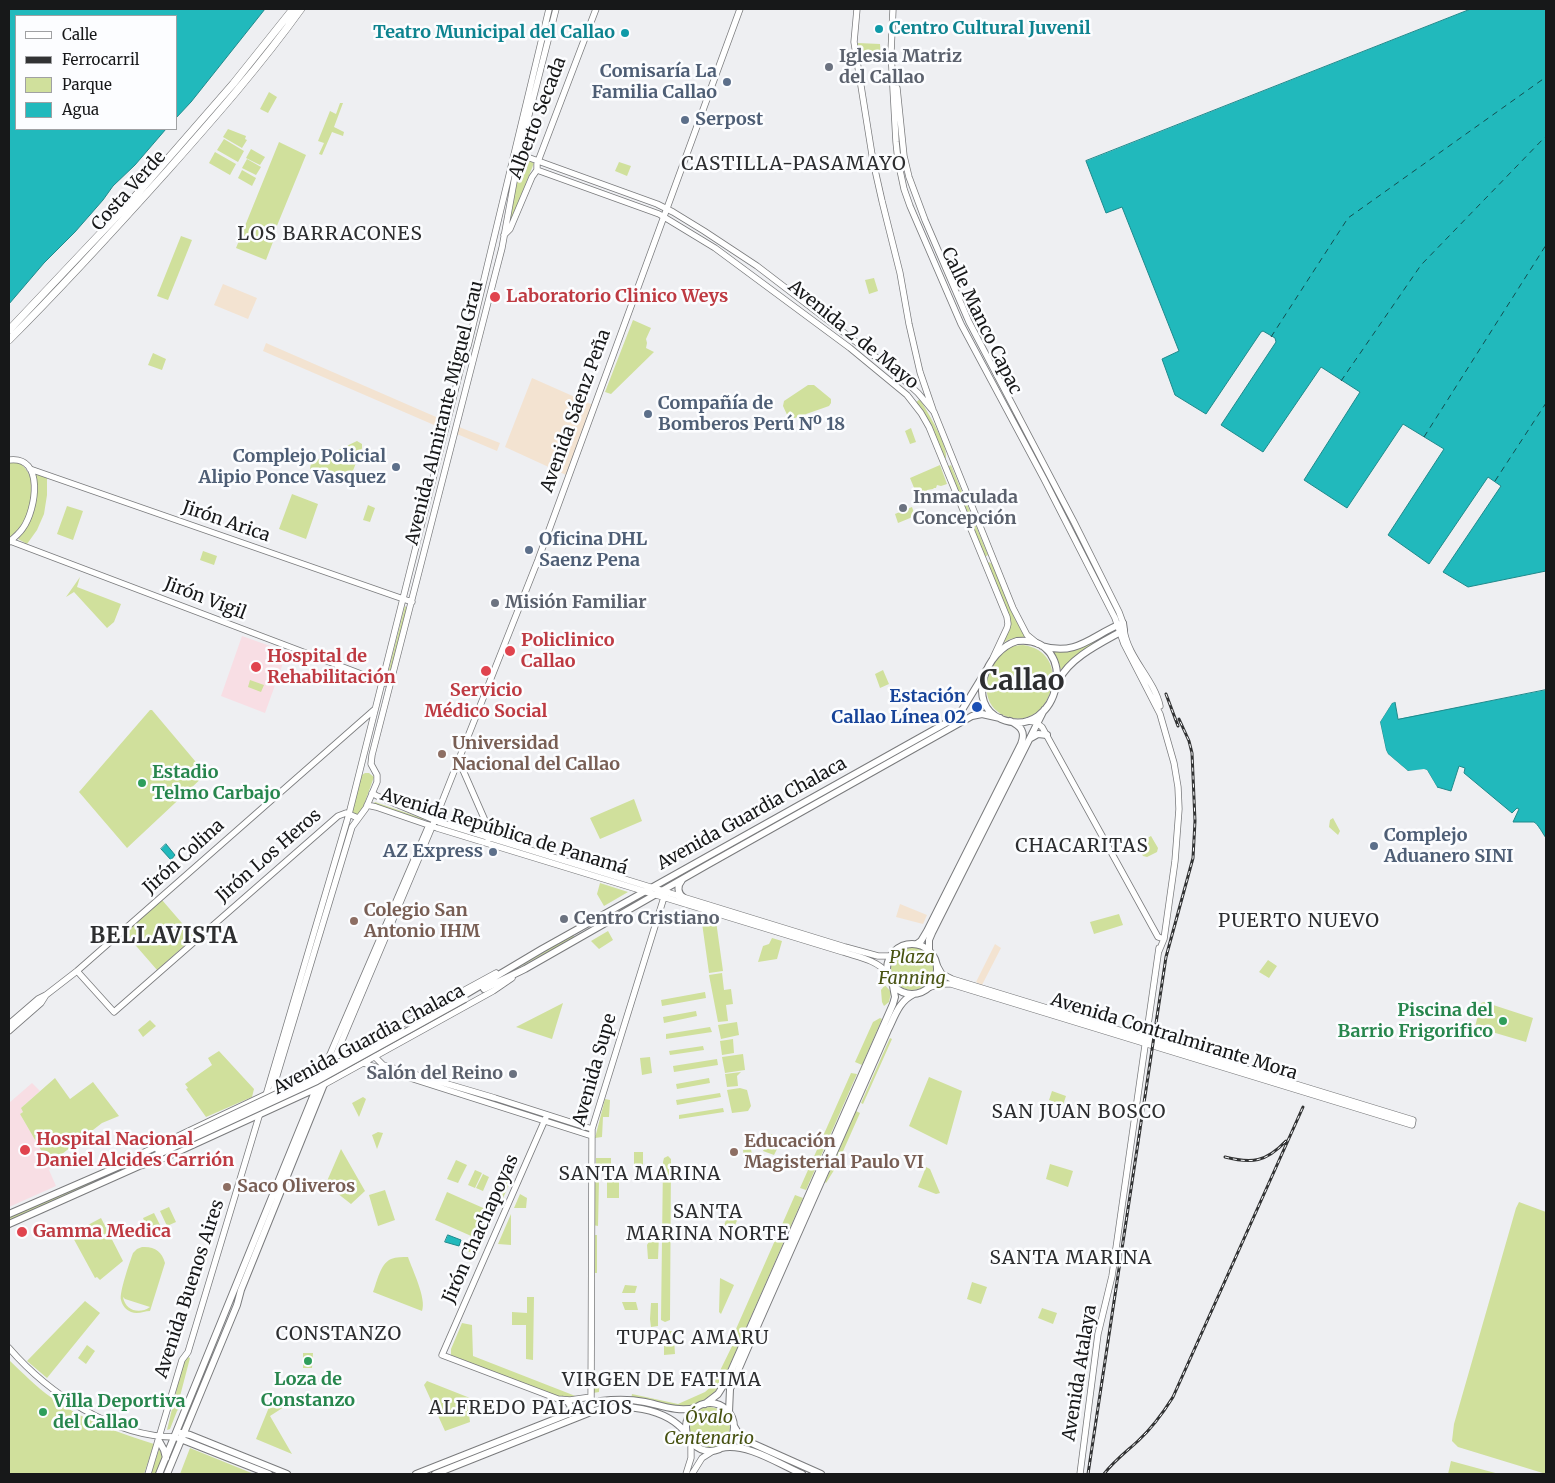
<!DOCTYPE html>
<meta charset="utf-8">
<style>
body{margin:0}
#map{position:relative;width:1555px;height:1483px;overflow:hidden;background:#eeeff2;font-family:Merriweather,serif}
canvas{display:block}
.frame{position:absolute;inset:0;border:10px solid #171819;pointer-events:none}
.legend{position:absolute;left:15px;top:15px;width:162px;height:115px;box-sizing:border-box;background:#fcfdff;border:1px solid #a0a1a3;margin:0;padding:6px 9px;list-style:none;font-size:15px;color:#171819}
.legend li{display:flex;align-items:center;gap:10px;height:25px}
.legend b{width:25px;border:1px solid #a0a1a3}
</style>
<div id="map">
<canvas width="1555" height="1483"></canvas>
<div class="frame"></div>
<ul class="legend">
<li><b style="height:6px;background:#fff"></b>Calle</li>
<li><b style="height:6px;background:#323334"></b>Ferrocarril</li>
<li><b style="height:14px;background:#d0e09c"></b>Parque</li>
<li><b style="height:14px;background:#21b9bc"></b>Agua</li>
</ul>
</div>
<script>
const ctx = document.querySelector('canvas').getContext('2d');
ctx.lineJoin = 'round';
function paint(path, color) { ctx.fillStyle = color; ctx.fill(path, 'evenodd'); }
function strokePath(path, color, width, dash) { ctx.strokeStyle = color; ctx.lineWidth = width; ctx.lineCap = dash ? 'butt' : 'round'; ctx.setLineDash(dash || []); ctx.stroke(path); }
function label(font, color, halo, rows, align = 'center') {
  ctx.font = font + ' Merriweather,serif'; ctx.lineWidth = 5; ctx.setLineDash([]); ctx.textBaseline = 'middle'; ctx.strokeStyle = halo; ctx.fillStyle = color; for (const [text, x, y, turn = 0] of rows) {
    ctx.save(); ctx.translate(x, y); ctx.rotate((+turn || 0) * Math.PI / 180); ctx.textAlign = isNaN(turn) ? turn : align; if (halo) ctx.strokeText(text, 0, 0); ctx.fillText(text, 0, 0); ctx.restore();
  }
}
const commercial = new Path2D(`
 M223,284L257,298L248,319L214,305Z
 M266,343L443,420L441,428L263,351Z
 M532,378L593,405L566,475L505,447Z
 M459,427L500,443L497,451L457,434Z
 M900,904L927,915L923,924L896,917Z
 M995,944L1001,948L982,985L976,982Z`);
const medical = new Path2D(`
 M242,636L287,652L265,713L221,696Z
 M32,1083L40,1091L21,1108L23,1112L20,1114L49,1164L51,1167L49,1170L56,1186L9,1207V1103Z`);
const green = new Path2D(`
 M858,43L880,44L881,58L859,61Z
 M269,92L277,97L268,113L260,109Z
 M340,103H343L334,127L344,132L343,136L332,132L322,155L319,154L324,143L318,141L330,111L336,114Z
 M228,129L246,136L245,139L247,140L242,148L223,137Z
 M224,139L244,151L238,162L217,150Z
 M279,142L306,155L274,233L276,234L266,260L236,248Z
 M251,149L265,157L260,165L246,158Z
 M215,152L236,164L230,175L209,163Z
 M522,158L534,163L508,228L520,160Z
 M247,159L261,167L256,175L242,168Z
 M619,162L631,166L627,176L615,171Z
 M242,170L256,178L252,186L238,178Z
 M181,236L192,240L168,300L157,296Z
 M874,278L878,291L869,294L865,280Z
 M633,320L651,328L646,339L647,343L646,348L654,352L611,394L605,392Z
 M153,353L166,359L162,370L148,365Z
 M808,385H814L831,399V403L829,406L792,419H789L783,406L784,401Z
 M920,399C927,412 948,444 946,458H943L915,403Z
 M911,428L916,442L910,444L905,431Z
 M357,441L362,444V448L348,483L341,484L310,469L311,463Z
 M16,461C45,476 31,523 9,538V462Z
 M940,465L947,484L941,486L937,485L936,488H934L933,489L927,490V491L921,492L919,500L910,478Z
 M951,465L988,555L983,558L947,467Z
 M37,474L47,477V495L44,514L37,530L27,544L18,539C35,520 39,499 36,475Z
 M292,494L318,504L306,539L279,529Z
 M368,505L375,508L370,522L363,520Z
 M67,506L83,511L73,540L57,534Z
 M912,507L915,516L898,523L895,514Z
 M203,551L217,556L214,565L200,560Z
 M989,562L992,564L1015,619L1025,637L1010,639L1001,644L1009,629L987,564Z
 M80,577L77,587L121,604L114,622L107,628L74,592L66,597Z
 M405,606L407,608L390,678L387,677Z
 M1099,637L1101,640L1068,663L1061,670L1056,656L1051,651C1073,654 1081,648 1099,637Z
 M1023,645C1074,652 1052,726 1013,718C976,712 981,663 1008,648C1013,646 1018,645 1023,645Z
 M883,670L889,684L880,688L875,674Z
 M250,680L264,685L261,692L248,687Z
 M150,710H152L206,774L127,848L79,792Z
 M365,773H369L374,777L361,813L356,815L352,811L362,775Z
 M634,799L642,821L600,839L590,818Z
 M375,802L424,819L423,821L375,806L374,803Z
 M1333,818L1340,831L1338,835L1329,827L1330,820Z
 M1151,836L1158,848L1157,852L1147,857L1143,856L1137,846L1138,843Z
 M600,883L628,892L604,906L597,894Z
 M162,900L194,937L157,970L124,932Z
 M1119,914L1123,925L1094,934L1090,922Z
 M701,916L716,921L723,971L709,973Z
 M608,931L613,940L599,949L591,941Z
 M573,935L574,937L504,976Z
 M772,938L782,941L777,959L758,962L763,946L769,944Z
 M890 968a22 22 0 1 1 44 0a22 22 0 1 1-44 0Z
 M1268,960L1277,966L1269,978L1259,972Z
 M722,973L724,990L731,989L733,1004L726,1005L728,1021L718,1022L709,975Z
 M885,985L891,992L889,1002L884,1006L882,1002L881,990Z
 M705,992L706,998L662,1006L661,1000Z
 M1484,1002L1533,1018L1526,1042L1475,1027L1481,1003Z
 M563,1003L552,1039L516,1027Z
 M696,1011L697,1016L664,1023L663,1017Z
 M880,1018L882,1019L862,1065L855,1062L873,1022Z
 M150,1020L156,1026L143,1037L138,1030Z
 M737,1022L739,1035L721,1039L718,1025Z
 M710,1027L712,1032L666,1039V1034Z
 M890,1038L892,1039L863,1104L861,1103Z
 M733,1039L734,1053L722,1055L720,1041Z
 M703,1046L704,1050L670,1055L669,1051Z
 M219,1051L254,1089L252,1097L206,1117L186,1089L188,1088L185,1084L212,1065L208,1058Z
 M743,1054L745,1070L725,1073L722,1057Z
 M650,1057L652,1073L642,1075L640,1058Z
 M717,1059L718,1065L674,1072L673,1066Z
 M741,1072L737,1076L738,1086L727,1087L725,1074Z
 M851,1073L857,1074L806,1190L800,1188Z
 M929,1077L962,1091L947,1145L909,1126Z
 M55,1078L70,1099L93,1082L119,1116L102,1123L49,1164L20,1114L23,1112L21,1108Z
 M709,1078L710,1083L677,1089L676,1084Z
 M740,1088L747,1090L751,1106L748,1111L732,1113L727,1090Z
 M1052,1091L1066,1096L1063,1105L1049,1100Z
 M720,1093L721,1097L677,1105L676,1100Z
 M363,1097L366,1099L359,1117L352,1103Z
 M605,1099L610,1100L609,1117H603L602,1137L595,1138Z
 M723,1108L724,1112L679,1119V1115Z
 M856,1111L860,1113L836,1167L826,1183L825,1182Z
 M378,1132L383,1133L377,1149L372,1135Z
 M771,1134L782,1139L774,1155L763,1151Z
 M341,1149L365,1191L351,1204L337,1193L324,1188Z
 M751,1149L754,1166L746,1168L743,1150Z
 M634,1152H643V1168H634Z
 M152,1155L133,1165L9,1220V1218L104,1174Z
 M668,1156L671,1159L670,1320L665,1322L661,1320L663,1162L664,1158Z
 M596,1158H611V1169H596Z
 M456,1160L467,1165L458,1183L447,1179Z
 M1050,1164L1073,1171L1068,1187L1046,1179Z
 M926,1167L930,1169L940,1193L936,1194L918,1187Z
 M475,1170L482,1173L475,1188L468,1185Z
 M483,1174L489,1177L483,1191L476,1188Z
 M501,1179L510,1183L501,1202L492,1198Z
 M607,1180H619V1198H607Z
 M594,1181H599L598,1226L593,1225Z
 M385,1190L395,1220L378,1226L369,1195Z
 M447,1192L490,1211L478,1239L435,1220Z
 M520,1194L527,1198L526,1208H514Z
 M795,1195L803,1198L721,1385C711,1397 694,1409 677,1409C666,1408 644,1401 631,1399L632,1394L678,1404L705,1392L713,1385L735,1340L736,1329Z
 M1519,1202L1546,1212V1474L1458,1447L1452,1441L1454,1424L1516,1208Z
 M169,1207L176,1222L167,1226L160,1211Z
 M729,1212L739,1216L732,1232L723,1228Z
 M154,1213L162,1229L150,1234L143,1218Z
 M511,1214V1245L498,1244Z
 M101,1218L123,1261L100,1280L97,1277L95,1278L71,1234Z
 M593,1235H597V1273H592Z
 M653,1235H659L658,1259H648L647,1245Z
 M466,1241L479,1246L476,1254L464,1250Z
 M142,1247C154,1246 162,1251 165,1263L150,1311C144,1311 138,1315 131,1312C126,1310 122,1305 121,1300C119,1293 130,1261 133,1253L137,1249ZM123,1297L125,1299L150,1307C139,1315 125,1310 123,1297Z
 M408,1257C412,1269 427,1299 422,1311L373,1292C377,1282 380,1264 391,1259C396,1257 403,1257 408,1257Z
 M720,1278L734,1285L721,1314L719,1312Z
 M972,1282L987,1287L981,1304L967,1299Z
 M625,1285L637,1286L635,1293H622Z
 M527,1297H534L533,1360L526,1359V1325H512V1312L527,1313Z
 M85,1301L100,1313L47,1378L27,1361Z
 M622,1302H636L638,1310H625Z
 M651,1303H658V1326L651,1327L650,1319Z
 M1042,1308L1057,1313L1053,1324L1038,1318Z
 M462,1323L472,1325L473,1356L578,1397H562L547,1394L451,1355V1349Z
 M664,1331H677V1339H674L675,1354L664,1355V1339L667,1338H664Z
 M87,1345L95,1351L86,1364L78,1358Z
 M303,1353H313L312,1368H303Z
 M188,1357L190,1358L179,1400L185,1402L177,1411L170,1429L167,1430L183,1363Z
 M9,1360C23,1373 36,1387 52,1398C82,1420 119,1433 154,1444L144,1474H9Z
 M593,1373H600L599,1392L593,1393Z
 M427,1381L470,1398L468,1406L470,1422L445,1431L424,1385Z
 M274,1395L276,1396L284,1407L270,1416L292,1454L256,1439Z
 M688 1428a21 21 0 1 1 42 0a21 21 0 1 1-42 0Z
 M190,1448L254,1474H180Z
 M159,1449L163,1456L156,1474H151Z
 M1451,1461L1499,1474H1448Z`);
const water = new Path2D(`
 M9,9H265L191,102L176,118V16H16V129H166L135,165L113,186L103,200L75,232L44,263L9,304Z
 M1471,9H1546V571L1468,587L1443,572L1501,486L1488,477L1429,564L1388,535L1444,449L1403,424L1347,508L1304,480L1360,392L1321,367L1263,452L1221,425L1276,342L1275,338L1263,331L1261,332L1206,414L1175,395L1162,359L1179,351L1122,207L1106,213L1086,161Z
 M1546,690V838C1543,834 1538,824 1534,822H1513L1519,809L1517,808L1512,813L1464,773L1465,768L1459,766L1451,791L1437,787L1427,770L1408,771L1388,754L1386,750L1380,722L1392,703L1395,702L1398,719Z
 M166,844L175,855L171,860L161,849Z
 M448,1235L461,1240L459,1246L445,1242Z`);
const pier = new Path2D(`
 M1394,699L1395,702L1392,703L1380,722L1386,750L1388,754L1408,771L1424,769L1427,770L1437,787L1435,789L1425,772L1407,773L1387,756L1383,751L1378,722L1390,701Z`);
const ferry = new Path2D(`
 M1271,337L1348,218L1546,77
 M1341,381L1421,265L1546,136
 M1424,437L1546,245
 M1495,481L1546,403`);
const secondary = new Path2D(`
 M857,9L854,42L873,161L882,201L900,273L909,324L920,372L933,410
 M893,9L891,52L896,142L898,161L904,189L910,206L961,324L1044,479L1115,618L1124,644L1160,714L1174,763L1178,787L1179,809L1175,861L1164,939L1159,951
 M897,88L904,156L909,177L925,220L969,322L1074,522L1119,612L1123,623
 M516,153L657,204L673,212L704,231L757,266L894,371L918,393L934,412L1013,608L1027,635L1038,644
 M537,170L659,214L715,248L850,348L907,395L921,413L929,427L1007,617L1008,624L1007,628L993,658
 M504,235L510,229L532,177L537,170V164L596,9
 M9,460C45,455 36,510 23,528C19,534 14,538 9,542
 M30,469L412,602
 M10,541L385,683
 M1124,630C1128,658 1154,679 1160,706
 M1028,721L1035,722L1042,727L1158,937L1164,939
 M459,761L487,825L489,831L488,840
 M372,793L377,796L439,822L845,947L878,956H890
 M367,805L376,807L437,828L843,952C858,957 877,960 887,973
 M77,971L114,1012L338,816L346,813L358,818
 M928,988L940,984H951L1412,1125L1413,1120L952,979L942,974L937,965
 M9,1024L38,999L46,995L77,971L374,710
 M9,1031L41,1003L46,995
 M368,1043L375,1057L383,1065L495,1098L592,1129
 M333,1062L432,827L538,560L740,9
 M333,1062L496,973
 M363,1063L592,1136
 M325,1066L429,825
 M325,1084L493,991L512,978
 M273,1094L275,1082L352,827L366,808L377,782V775L371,764L372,755L495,275L502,248L519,154L556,9
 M266,1095L349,814L464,355L468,346L549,9
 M547,1115L442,1355L558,1399L570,1400L591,1397
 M9,1348C48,1393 113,1437 175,1437
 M591,1412L592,1129L665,894
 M148,1474L182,1360L188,1352L260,1113
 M686,1474L691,1458V1442
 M692,1474L702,1458L713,1451
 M1080,1474L1098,1334L1112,1276L1159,948`);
const primary = new Path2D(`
 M1017,641C1082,634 1061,743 1001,719C965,704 986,650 1017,641Z
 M1042,646C1078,657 1093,634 1123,623L1124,630C1103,642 1070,657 1059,680
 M1031,738L1038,734L1047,735
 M682,880C677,886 677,893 684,898
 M887 969a25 25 0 1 1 50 0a25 25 0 1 1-50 0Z
 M917,944L921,941L927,931L1021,744C1026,732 1021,726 1010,721
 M929,950V940L932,933L1044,710
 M484,989L525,969L707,865L972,716L982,714L1000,718
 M463,996L542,949L946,723L962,710L987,669
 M135,1159L141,1154L318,1070
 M9,1214L138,1158
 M9,1224L139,1166L164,1158L317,1088
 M563,1400L568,1402L571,1407L569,1414
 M686 1427a24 24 0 1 1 48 0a24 24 0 1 1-48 0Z
 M705,1404L718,1394L728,1378L893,1004L895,997L893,986
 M729,1412L730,1389L752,1338L888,1030C895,1016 899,1001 914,994
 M734,1426L740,1436L747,1441L821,1474
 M181,1433L190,1435L287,1474
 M178,1438L269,1474
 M159,1441L164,1450L166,1458
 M721,1448C746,1442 779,1464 802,1474
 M159,1474L321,1077
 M167,1474L237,1305L241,1290L333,1062
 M416,1474L601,1401C616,1399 630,1399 645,1402C663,1406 677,1412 696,1408
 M435,1474L591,1412C622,1402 666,1407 687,1434`);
const highway = new Path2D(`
 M9,330L131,201L233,84L293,9
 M9,340C64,285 116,228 168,170C214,118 260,66 301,9`);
const rail = new Path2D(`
 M1166,694L1178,726
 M1225,1157C1252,1164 1266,1162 1286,1141
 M1088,1474L1166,957L1193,858L1195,821L1192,753L1189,741L1179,719
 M1104,1474C1114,1461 1126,1452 1138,1441C1152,1428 1163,1413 1173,1397L1303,1107`);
const primaryBridge = new Path2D(`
 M158,1150L304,1081L396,1033
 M148,1159L317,1081L465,999`);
const markers = [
 [879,29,5,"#0f9aa8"],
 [625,33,5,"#0f9aa8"],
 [829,67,5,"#6b7280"],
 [727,82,5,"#5c6f8a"],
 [685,120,5,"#5c6f8a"],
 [495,297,6,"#e0444e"],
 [648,414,5,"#5c6f8a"],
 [396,467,5,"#5c6f8a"],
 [903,508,5,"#6b7280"],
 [529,550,5,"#5c6f8a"],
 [495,603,5,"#6b7280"],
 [510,651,6,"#e0444e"],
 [256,667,6,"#e0444e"],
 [486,671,6,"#e0444e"],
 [977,707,6,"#1a4fb4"],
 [442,754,5,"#8d6e63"],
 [142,783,5,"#2e9e5b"],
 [1374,846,5,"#5c6f8a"],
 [493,852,5,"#5c6f8a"],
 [564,919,5,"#6b7280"],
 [354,921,5,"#8d6e63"],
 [1503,1021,5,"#2e9e5b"],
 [513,1074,5,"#6b7280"],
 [25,1150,6,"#e0444e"],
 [734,1152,5,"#8d6e63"],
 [227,1187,5,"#8d6e63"],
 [22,1232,6,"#e0444e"],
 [308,1361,5,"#2e9e5b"],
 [43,1412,5,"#2e9e5b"]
];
const cultureNames = [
 ["Centro Cultural Juvenil",889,29],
 ["Teatro Municipal del Callao",615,33,"right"]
];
const worshipNames = [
 ["Iglesia Matriz",839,57],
 ["del Callao",839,78],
 ["Inmaculada",913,498],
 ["Concepción",913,519],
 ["Misión Familiar",505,603],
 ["Centro Cristiano",574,919],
 ["Salón del Reino",503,1074,"right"]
];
const serviceNames = [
 ["Comisaría La",717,72,"right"],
 ["Familia Callao",717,93,"right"],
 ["Serpost",695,120],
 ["Compañía de",658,404],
 ["Bomberos Perú Nº 18",658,425],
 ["Complejo Policial",386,457,"right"],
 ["Alipio Ponce Vasquez",386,478,"right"],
 ["Oficina DHL",539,540],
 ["Saenz Pena",539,561],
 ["Complejo",1384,836],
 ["Aduanero SINI",1384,857],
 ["AZ Express",483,852,"right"]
];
const streetNames = [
 ["Alberto Secada",538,118,-69],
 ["Costa Verde",129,191,-48],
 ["Calle Manco Capac",981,321,64],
 ["Avenida 2 de Mayo",853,335,39],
 ["Avenida Sáenz Peña",576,411,-70],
 ["Avenida Almirante Miguel Grau",445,413,-76],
 ["Jirón Arica",226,522,19],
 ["Jirón Vigil",205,599,21],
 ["Avenida Guardia Chalaca",752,814,-29],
 ["Avenida República de Panamá",504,832,17],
 ["Jirón Los Heros",269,856,-41],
 ["Jirón Colina",184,857,-42],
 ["Avenida Contralmirante Mora",1174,1037,17],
 ["Avenida Guardia Chalaca",369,1040,-28],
 ["Avenida Supe",595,1070,-74],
 ["Jirón Chachapoyas",481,1229,-66],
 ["Avenida Buenos Aires",190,1289,-72],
 ["Avenida Atalaya",1080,1373,-81]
];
const healthNames = [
 ["Laboratorio Clinico Weys",506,297],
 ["Policlinico",521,641],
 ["Callao",521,662],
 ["Hospital de",267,657],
 ["Rehabilitación",267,678],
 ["Servicio",486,691,"center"],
 ["Médico Social",486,712,"center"],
 ["Hospital Nacional",36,1140],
 ["Daniel Alcides Carrión",36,1161],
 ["Gamma Medica",33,1232]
];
const transitNames = [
 ["Estación",966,697],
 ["Callao Línea 02",966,718]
];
const educationNames = [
 ["Universidad",452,744],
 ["Nacional del Callao",452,765],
 ["Colegio San",364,911],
 ["Antonio IHM",364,932],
 ["Educación",744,1142],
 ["Magisterial Paulo VI",744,1163],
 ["Saco Oliveros",237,1187]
];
const leisureNames = [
 ["Estadio",152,773],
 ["Telmo Carbajo",152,794],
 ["Piscina del",1493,1011,"right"],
 ["Barrio Frigorifico",1493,1032,"right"],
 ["Loza de",308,1380,"center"],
 ["Constanzo",308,1401,"center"],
 ["Villa Deportiva",53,1402],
 ["del Callao",53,1423]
];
const parkNames = [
 ["Plaza",912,958],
 ["Fanning",912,979],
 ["Óvalo",709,1418],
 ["Centenario",709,1439]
];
const neighbourhoodNames = [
 ["CASTILLA-PASAMAYO",794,165],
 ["LOS BARRACONES",330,235],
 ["CHACARITAS",1082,847],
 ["PUERTO NUEVO",1299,922],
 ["SAN JUAN BOSCO",1079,1113],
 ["SANTA MARINA",640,1175],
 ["SANTA",708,1213],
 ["MARINA NORTE",708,1235],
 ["SANTA MARINA",1071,1259],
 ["CONSTANZO",339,1335],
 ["TUPAC AMARU",693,1339],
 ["VIRGEN DE FATIMA",662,1381],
 ["ALFREDO PALACIOS",531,1409]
];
const districtNames = [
 ["BELLAVISTA",164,937]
];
const townNames = [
 ["Callao",1022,682]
];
paint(commercial, '#f3e3d1');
paint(medical, '#f8dee4');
paint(green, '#d0e09c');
paint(water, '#21b9bc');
strokePath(water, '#1e898b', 1);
paint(pier, '#eeeff2');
strokePath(ferry, '#134e50', 1, [6, 5]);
strokePath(secondary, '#7a7b7d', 7);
strokePath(primary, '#7a7b7d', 8);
strokePath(highway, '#7a7b7d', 8);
strokePath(secondary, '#fff', 5.5);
strokePath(primary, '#fff', 6);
strokePath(highway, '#fff', 7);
strokePath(rail, '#323334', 3);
strokePath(rail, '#fcfdff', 1, [4]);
strokePath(primaryBridge, '#7a7b7d', 8, []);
strokePath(primaryBridge, '#fff', 6);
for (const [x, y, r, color] of markers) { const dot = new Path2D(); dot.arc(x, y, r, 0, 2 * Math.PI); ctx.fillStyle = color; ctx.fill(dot); strokePath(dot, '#fcfdff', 2); }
label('bold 18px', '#0d838f', '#fcfdff', cultureNames, 'left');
label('bold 18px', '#5b616d', '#fcfdff', worshipNames, 'left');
label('bold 18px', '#4e5e75', '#fcfdff', serviceNames, 'left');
label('18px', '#171819', '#fcfdff', streetNames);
label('bold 18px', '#be3a42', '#fcfdff', healthNames, 'left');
label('bold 18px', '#164399', '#fcfdff', transitNames, 'right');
label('bold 18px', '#785e54', '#fcfdff', educationNames, 'left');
label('bold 18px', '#27864d', '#fcfdff', leisureNames, 'left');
label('italic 18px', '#475211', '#fcfdff', parkNames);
ctx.letterSpacing = '1px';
label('19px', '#2d2e30', '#fcfdff', neighbourhoodNames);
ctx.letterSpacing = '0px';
ctx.letterSpacing = '1px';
label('bold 22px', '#2d2e30', '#fcfdff', districtNames);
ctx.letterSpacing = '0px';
label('bold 28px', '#2d2e30', '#fcfdff', townNames);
</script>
